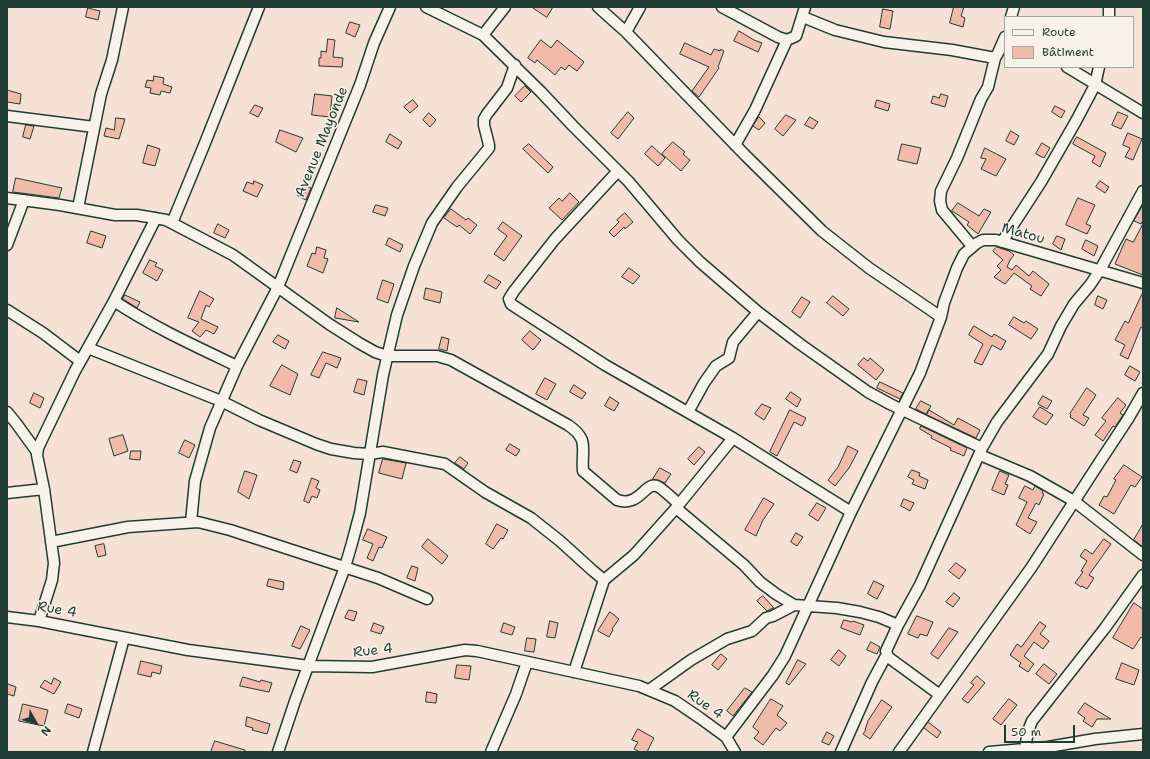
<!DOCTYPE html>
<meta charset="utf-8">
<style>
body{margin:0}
#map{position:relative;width:1150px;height:759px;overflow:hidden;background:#f6e2d5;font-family:"Shantell Sans",sans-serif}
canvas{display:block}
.frame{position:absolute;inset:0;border:8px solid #1f3d34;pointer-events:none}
.legend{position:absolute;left:1004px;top:16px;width:130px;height:52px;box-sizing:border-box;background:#f7f3e8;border:1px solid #a1aaa0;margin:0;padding:5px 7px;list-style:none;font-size:12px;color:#1f3d34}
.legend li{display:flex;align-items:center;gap:8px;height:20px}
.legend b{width:20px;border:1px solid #a1aaa0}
.north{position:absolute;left:16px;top:703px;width:40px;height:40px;-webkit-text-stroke:3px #f7f3e8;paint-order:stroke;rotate:129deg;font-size:11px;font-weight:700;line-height:16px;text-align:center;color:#1f3d34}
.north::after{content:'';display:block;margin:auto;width:14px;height:18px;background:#1f3d34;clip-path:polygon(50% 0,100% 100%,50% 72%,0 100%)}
.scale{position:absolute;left:1004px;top:725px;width:71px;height:18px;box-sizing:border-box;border:2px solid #1f3d34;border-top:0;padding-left:5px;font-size:12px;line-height:14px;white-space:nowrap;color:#1f3d34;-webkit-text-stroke:3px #f7f3e8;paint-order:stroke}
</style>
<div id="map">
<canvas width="1150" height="759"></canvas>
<div class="frame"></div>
<ul class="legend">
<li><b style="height:5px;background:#f7f3e8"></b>Route</li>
<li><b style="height:11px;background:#f2baa8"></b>Bâtiment</li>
</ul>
<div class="north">N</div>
<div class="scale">50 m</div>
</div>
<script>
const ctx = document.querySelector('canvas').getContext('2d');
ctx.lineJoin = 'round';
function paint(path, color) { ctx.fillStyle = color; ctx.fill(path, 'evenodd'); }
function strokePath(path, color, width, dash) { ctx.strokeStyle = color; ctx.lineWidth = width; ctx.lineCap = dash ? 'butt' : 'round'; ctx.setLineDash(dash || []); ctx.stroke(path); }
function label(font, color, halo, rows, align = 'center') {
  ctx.font = font + ' "Shantell Sans",sans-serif'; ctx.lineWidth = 3; ctx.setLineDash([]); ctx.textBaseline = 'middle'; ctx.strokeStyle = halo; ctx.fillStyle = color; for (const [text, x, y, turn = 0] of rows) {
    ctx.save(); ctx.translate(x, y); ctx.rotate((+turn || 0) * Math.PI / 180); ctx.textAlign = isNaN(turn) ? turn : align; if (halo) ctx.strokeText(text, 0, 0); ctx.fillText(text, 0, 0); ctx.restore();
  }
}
const building = new Path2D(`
 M532,7H553L547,17Z
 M954,7H964L961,16L965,18L963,27L950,23Z
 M88,8L100,11L98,20L86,17Z
 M883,9L893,11L890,29L880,27Z
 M350,22L360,25L355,37L346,33Z
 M739,31L754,40L762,43L758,52L734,41Z
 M328,39L335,40L333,57L343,58L342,67L319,66V58H321V51L326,52Z
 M541,40L551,48L557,40L584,62L577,71L569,65L565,70L561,67L555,75L537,60L535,63L528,58Z
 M685,43L711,55L714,49L720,51L721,49L724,51L718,67L719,68L699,97L692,91L709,67L680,54Z
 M154,76L164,78L163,84L172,87L170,93L161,91L160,95L150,93L151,88L145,87L147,80L153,81Z
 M525,86L531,92L521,102L515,96Z
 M7,90L21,94L20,104L7,102Z
 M315,94L332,96L330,117L312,115Z
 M941,94L948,96L945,107L931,103L933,96L939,98Z
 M413,100L418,106L410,113L404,107Z
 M877,100L890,104L888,111L875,107Z
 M255,105L263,108L258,117L250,113Z
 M1055,106L1065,111L1061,118L1052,112Z
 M628,112L634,118L618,139L611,133Z
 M1118,112L1128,116L1121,129L1112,125Z
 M429,113L436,120L430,127L423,120Z
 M786,115L796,120L783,136L775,129Z
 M759,117L765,123L759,130L753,126Z
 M810,117L818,122L813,129L805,125Z
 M116,118L125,119L119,139L104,136L106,128L114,130Z
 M26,125L34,126L30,139L23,137Z
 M280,130L303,138L296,152L276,142Z
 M1011,131L1019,136L1014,145L1006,141Z
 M1128,133L1142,139L1133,160L1125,157L1130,148L1123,145Z
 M390,134L402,142L398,149L386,142Z
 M1077,137L1106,153L1100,167L1092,162L1095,156L1073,144Z
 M673,142L685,152L683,154L690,160L681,171L662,154Z
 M1042,143L1050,148L1044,158L1036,154Z
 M529,144L553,167L548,173L523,149Z
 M902,144L921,148L917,164L898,160Z
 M148,145L160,149L155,166L143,163Z
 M652,146L665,158L658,166L645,154Z
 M985,148L1006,159L996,176L981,169L986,159L981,158Z
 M16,178L62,188L59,198L13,192Z
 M254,181L263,185L257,197L243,191L247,182L253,184Z
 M1100,181L1109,187L1105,193L1096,187Z
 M304,185L311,188L306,200L298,196Z
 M570,193L579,202L562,220L549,208L559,198L562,201Z
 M1078,198L1095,205L1086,224L1091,226L1087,234L1066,225Z
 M958,203L979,216L984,209L991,212L978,234L967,225L969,222L952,211Z
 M376,205L388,208L385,216L373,212Z
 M1143,205V220L1141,224L1134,221Z
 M451,209L466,220L468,218L477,225L470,234L459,225L457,227L444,218Z
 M625,213L633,222L625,229L624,227L614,237L609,232L619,222L617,220Z
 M503,222L522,236L504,261L494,254L507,236L498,229Z
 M218,224L229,230L225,238L214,233Z
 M1143,224V275L1115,264L1126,239L1133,242Z
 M91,231L106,236L102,248L87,243Z
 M1057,236L1065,239L1061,250L1053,244Z
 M389,238L403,245L400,252L386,245Z
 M1086,240L1098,246L1094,256L1082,249Z
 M317,247L326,250L324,258L328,259L323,273L307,266L312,253L315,254Z
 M997,247L1009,251L1014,255L1010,260L1007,267L1012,270L1016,265L1029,276L1033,271L1049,284L1041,296L1030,289L1032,286L1014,273L1005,284L994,277L1001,270L997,266L1003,260L993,251Z
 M150,260L157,263L155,266L163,270L157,281L143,273Z
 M629,268L640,276L633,284L622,277Z
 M489,275L501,282L496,289L484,282Z
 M383,280L394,284L388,303L377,299Z
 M426,288L442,292L440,303L424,299Z
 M200,291L214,299L209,307L206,305L201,319L218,327L214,334L206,330L200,337L192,331L199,322L188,318Z
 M1143,292V328L1141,327L1128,359L1120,355L1125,345L1115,340L1125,321L1128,323Z
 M125,295L140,302L137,308L123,299Z
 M833,296L849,309L843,316L827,303Z
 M1098,296L1107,300L1103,309L1095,305Z
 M802,297L810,302L800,318L792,312Z
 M337,308L359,322L335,318Z
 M1014,317L1024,323L1026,321L1038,329L1031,339L1009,325Z
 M974,326L992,337L994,334L1006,341L1001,350L992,345L982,365L974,362L983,344L969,335Z
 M530,331L541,340L533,350L522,340Z
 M278,335L289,341L285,349L273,342Z
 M442,337L449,339L447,351L439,349Z
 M323,352L341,358L337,368L326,363L319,378L311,375Z
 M864,358L868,361L870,358L884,370L876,380L858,365Z
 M282,365L298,374L290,395L270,386Z
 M1130,366L1140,372L1135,381L1125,375Z
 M545,378L556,384L547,400L536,394Z
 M358,379L367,381L364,395L354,392Z
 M880,382L903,393L900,399L877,388Z
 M574,385L586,393L582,399L570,392Z
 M1087,388L1096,395L1083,415L1089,418L1084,426L1070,417L1071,415L1070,414Z
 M791,392L801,399L797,407L786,399Z
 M34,393L44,398L40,408L30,403Z
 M1043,396L1052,401L1047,409L1038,404Z
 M610,397L619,403L614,411L605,406Z
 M1118,398L1126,405L1120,413L1123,415L1115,427L1113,426L1103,441L1095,435L1106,421L1102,418Z
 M921,401L931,406L926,414L916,409Z
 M762,404L771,408L764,420L755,414Z
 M1040,407L1053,415L1046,425L1033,417Z
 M790,410L806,418L802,426L794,422L777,456L770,452Z
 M929,410L954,425L958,418L980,430L976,438L927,415Z
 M921,426L967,448L964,456L950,450L951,448L931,438L932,436L920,429Z
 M123,435L128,451L114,456L109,439Z
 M185,440L195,445L189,458L179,453Z
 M510,444L520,450L516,456L506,450Z
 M848,446L858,451L849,468L835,486L828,480L838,467Z
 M699,447L705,452L694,465L688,459Z
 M131,451H141L140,460L130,459Z
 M460,457L468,463L464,469L455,463Z
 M383,459L406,463L402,479L379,473Z
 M294,460L301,462L297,473L290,470Z
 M1124,465L1142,477L1135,487L1131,485L1114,514L1099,505L1104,496L1107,497L1116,480L1114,479Z
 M660,468L671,474L665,483L653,479Z
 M912,470L920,473L919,476L928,480L925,489L912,484L914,480L908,477Z
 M245,471L257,475L249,499L238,492Z
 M1000,471L1009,475L1005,484L1008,485L1004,495L992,490Z
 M312,478L319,481L316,488L320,490L317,498L312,496L309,503L304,501Z
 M1025,486L1033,490L1035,486L1043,491L1042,493L1044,494L1039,505L1036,503L1028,518L1037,522L1030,534L1016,525L1027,502L1019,498Z
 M764,498L774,504L763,520L756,536L745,530Z
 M904,499L914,503L910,511L901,506Z
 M817,503L826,508L818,521L809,515Z
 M497,524L508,530L503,539L501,538L493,549L486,544Z
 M1143,524V547L1134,540Z
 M368,529L387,537L382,548L379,547L373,561L367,558L373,544L363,540Z
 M796,533L803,537L797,546L791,542Z
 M428,539L448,556L442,564L422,547Z
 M1104,539L1111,544L1089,575L1094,578L1087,589L1082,586L1081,587L1075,583L1083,572L1081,571L1087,561L1080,556L1085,549L1092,554Z
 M104,544L106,555L98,557L95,546Z
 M956,563L966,570L959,579L949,571Z
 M412,566L418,568L415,581L407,578Z
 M269,579L284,582L283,590L267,586Z
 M874,581L884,586L877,599L868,594Z
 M954,593L960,598L953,607L946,602Z
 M763,596L774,608H773L767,611L757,601Z
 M1134,603L1143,609V639L1141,637L1133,649L1113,638Z
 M349,610L357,612L354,621L345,618Z
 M610,612L619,619L612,629L613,630L609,637L598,631Z
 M917,616L933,622L927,636L920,634L918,638L908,634Z
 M844,620L852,622L853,621L864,625L860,635L841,628Z
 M550,621L558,623L555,638L547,637Z
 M1040,622L1046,626L1040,634L1049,641L1043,649L1034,642L1024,656L1034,664L1028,672L1019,666L1021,663L1010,655L1017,644L1021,647Z
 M374,623L384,627L381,634L371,631Z
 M504,623L515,627L512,635L501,632Z
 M301,626L310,630L300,649L292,646Z
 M949,628L958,632L938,659L931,654Z
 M527,638L536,639L534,652L525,651Z
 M871,642L880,647L877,654L867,650Z
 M839,650L846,656L839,666L831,660Z
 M721,654L727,659L718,670L712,665Z
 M798,660L806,664L789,685L786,683Z
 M141,661L162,666L160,674L152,672L151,677L138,674Z
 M1122,663L1139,670L1134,685L1116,679Z
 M1044,664L1057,674L1049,684L1036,674Z
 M457,665L471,666L469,680L455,678Z
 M977,676L985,683L968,703L962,699L974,685L971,683Z
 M243,677L260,682L261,680L272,683L269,692L240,686Z
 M54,678L61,682L54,694L40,687L45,680L51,684Z
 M8,684L16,687L14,696L7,694Z
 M745,688L752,692L733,716L727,711Z
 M427,692L437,694L436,703L426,702Z
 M771,699L783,706L777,715L787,723L780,731L776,728L763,745L754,738L759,732L753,727Z
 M1009,699L1017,705L1001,725L993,719Z
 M882,700L892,707L870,739L863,734L866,730H865L868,721Z
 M1085,703L1096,710L1111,719H1097L1092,727L1083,721L1085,718L1078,713Z
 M23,704L48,710L44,726L19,721Z
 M68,704L82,709L79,718L65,713Z
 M247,717L270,724L267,734L252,730L253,728L246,726Z
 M928,722L941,732L937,738L924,728Z
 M638,729L654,738L647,752H640L634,749L638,742L632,740Z
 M827,732L834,736L829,745L822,742Z
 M215,741L245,750V752H211Z`);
const minor = new Path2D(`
 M426,7L483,35L541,92L573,126L629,182L678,240L700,262L758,312L800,344L868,392L890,404L982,448
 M598,7L626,32L745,155L822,231L869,268L941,317
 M722,7L778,37L787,40L796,36L805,7
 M803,17L835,30L884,42L952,50L995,58
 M1011,17L1014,7
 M1109,17V7
 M626,32L640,7
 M483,35L505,7
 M1067,67L1143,113
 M7,116L94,127
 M735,145L755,110L787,40
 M618,171L555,239L514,291L509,299L511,304L517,308L605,365L733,438L851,512
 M7,198L60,205L115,215H137L166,220L233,255L329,324L359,343L375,352L387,356H437L451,360L568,425C590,440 581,448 583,471L617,500C641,508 645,479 659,487C666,492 673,499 679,504
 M78,208L101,94L112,60L123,7
 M172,223L205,143L259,7
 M1002,242L1041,182L1076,121L1095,85L1099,67
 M7,245L24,200
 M972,246L942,210L940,201L941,191L957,158L981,99L988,87L995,58L998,53L1005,37
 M114,301C153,327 195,346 237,366
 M7,310L43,333L80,361
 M88,348L221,401L259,420L316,444L331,449L354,453L369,454L383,452L445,464L485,492L531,518L560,541L592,570L604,580
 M7,412L16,423L37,452
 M688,412L704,383L716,366L729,358L733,342L758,312
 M980,455L1030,476L1074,501L1143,555
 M7,493L44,489
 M676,508L744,565L760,582L776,594L794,605L837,608L860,612L879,617L898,625
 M191,522L195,481L210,428L237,366L278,287L360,85L374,43L390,7
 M51,542L128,527L198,522L230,530L378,578L427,599
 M7,617L39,621L188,650L309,666L372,667L465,650L477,651L639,686L675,701L700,718L726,737L735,752
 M39,621L52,580L54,563L44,489L37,455L38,448L75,371L114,301L156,218
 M574,672L604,580L634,555L676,508L733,438
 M649,690L691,660L727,639L752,631L766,618L773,616L794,605
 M940,695L888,657L886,651L898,625L920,585L982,448L997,422L1048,354L1061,326L1074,304L1090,285L1100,270L1143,191
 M726,737L773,675L785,656L851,512L920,373L941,317L944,303L957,268L964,254L977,243L983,240H996L1143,283
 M1025,749L1028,731L1032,721L1105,628L1143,575
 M93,752L124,638
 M278,752L295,701L345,567L352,543L360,513L383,375L397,315L414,266L432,223L457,187L489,148V145L484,125V119L487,114L507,88L515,65
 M491,752L516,694L527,662
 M841,752L872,682L887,654
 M899,752L1031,568L1099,463L1128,419L1143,393
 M989,752L1048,747L1095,739L1143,734`);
const streetNames = [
 ["Avenue Mayonde",322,142,-68],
 ["Matou",1023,234,16],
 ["Rue 4",57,610,10],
 ["Rue 4",373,651,-6],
 ["Rue 4",705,705,35]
];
paint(building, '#f2baa8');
strokePath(building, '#1f3d34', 1);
strokePath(minor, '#1f3d34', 13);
strokePath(minor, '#f7f3e8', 10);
label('14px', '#1f3d34', '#f7f3e8', streetNames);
</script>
